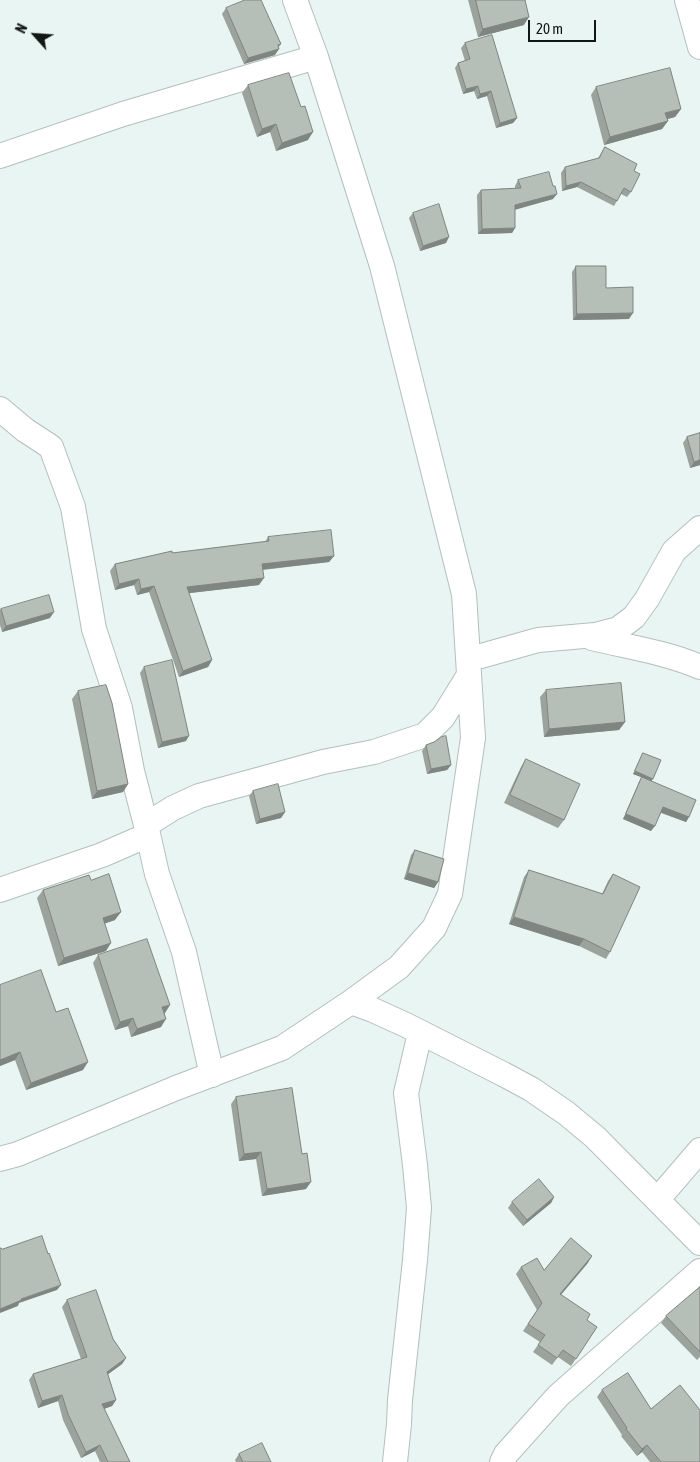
<!DOCTYPE html>
<style>
body{margin:0}
#map{position:relative;width:700px;height:1462px;overflow:hidden;background:#e9f5f2;font-family:"Asap Condensed",sans-serif}
canvas{display:block}
.north{position:absolute;left:10px;top:10px;width:50px;height:50px;-webkit-text-stroke:4px #e9f5f2;paint-order:stroke;rotate:296deg;font-size:14px;font-weight:700;line-height:20px;text-align:center;color:#121615}
.north::after{content:'';display:block;margin:auto;width:18px;height:22px;background:#121615;clip-path:polygon(50% 0,100% 100%,50% 72%,0 100%)}
.scale{position:absolute;left:528px;top:20px;width:68px;height:22px;box-sizing:border-box;border:2px solid #121615;border-top:0;padding-left:6px;font-size:15px;line-height:18px;white-space:nowrap;color:#121615;-webkit-text-stroke:4px #e9f5f2;paint-order:stroke}
</style>
<div id="map">
<canvas width="700" height="1462"></canvas>
<div class="north">N</div>
<div class="scale">20 m</div>
</div>
<script>
const ctx = document.querySelector('canvas').getContext('2d');
ctx.lineJoin = 'round';
function strokePath(path, color, width, dash) { ctx.strokeStyle = color; ctx.lineWidth = width; ctx.lineCap = dash ? 'butt' : 'round'; ctx.setLineDash(dash || []); ctx.stroke(path); }
function paint(path, color) { ctx.fillStyle = color; ctx.fill(path, 'evenodd'); }
const street = new Path2D(`
 M687,0L700,47
 M0,156L123,114L316,57
 M0,409L25,430L51,447L73,507L94,629L120,708L132,771L146,825L157,874L184,952L212,1075
 M592,638C628,647 665,652 700,667
 M469,658L481,656L538,640L595,635L618,629L634,617L647,599L674,551L700,528
 M146,825L173,808L199,796L323,762L374,752L425,735L443,717L469,675
 M0,890L102,855L148,835
 M351,1002L373,1010L406,1025L503,1074L531,1089L566,1113L595,1137L700,1243
 M0,1159L18,1154L176,1088L282,1048L351,1002L399,967L434,928L450,894L473,738L464,594L382,266L316,57L295,0
 M658,1199L700,1150
 M395,1462L399,1424L400,1400L415,1260L419,1208L415,1165L406,1093L420,1033
 M502,1462L506,1454L558,1396L700,1271`);
const wall = new Path2D(`
 M468,0H525L524,25L478,37Z
 M226,8L275,55L244,64L222,14Z
 M465,43L517,118L513,123L496,128L487,96L477,99L474,91L463,94L455,68L458,63L465,61L461,48Z
 M248,85L308,140L276,151L270,132L257,137L242,93Z
 M596,87L681,109L675,117L667,119L668,121L662,129L604,145L591,95Z
 M605,147L634,171L631,192L627,197L621,194L614,206L577,187L562,191L561,173L565,167L598,158Z
 M518,180L553,199L515,209V228L512,233L478,234L477,195L481,190L515,188V186Z
 M413,213L446,243L420,251L409,218Z
 M576,266L606,288L629,319L573,320L572,272Z
 M700,433V465L690,468L683,443L687,437Z
 M268,537L334,556L329,562L263,570L259,585L189,593L212,660L208,667L179,677L149,592L137,595L134,585L115,590L110,571L115,564L172,553L265,542Z
 M1,609L50,618L2,632L0,625V610Z
 M144,667L186,741L158,748L140,673Z
 M546,690L625,722L619,730L544,737L540,697Z
 M78,691L128,784L123,792L92,799L72,699Z
 M434,742L451,765L447,770L427,774L422,751L426,745Z
 M643,753L652,781L689,817L686,822L661,813L651,831L623,819L639,782L642,777L633,774Z
 M526,759L564,820L558,828L504,803L521,767Z
 M253,791L285,812L281,818L256,824L249,796Z
 M415,850L438,882L434,888L404,879L411,855Z
 M529,870L602,894L608,881L613,874L610,952L606,959L579,946L509,924L524,877Z
 M91,880L115,920L105,923L106,951L58,966L37,898L43,890Z
 M98,955L165,1013L161,1027L131,1037L128,1026L115,1030L93,963Z
 M0,985L56,1012L83,1070L26,1090L15,1060L0,1066Z
 M236,1097L306,1189L262,1196L256,1159L239,1161L231,1104Z
 M554,1197L551,1203L523,1226L508,1208L512,1202Z
 M592,1256L587,1264L560,1295L587,1320L597,1327L571,1366L558,1357L552,1365L533,1352L540,1342L523,1331L537,1310L516,1274L521,1267L544,1270Z
 M700,1287V1357L697,1360L661,1323L666,1316Z
 M67,1300L113,1339L126,1358L122,1364L108,1374L116,1400L112,1406L104,1409L130,1462H100L95,1451L81,1458L63,1420L58,1401L38,1408L29,1380L33,1374L81,1359L62,1307Z
 M602,1390L651,1409L700,1462H650L642,1452L637,1456L621,1436L622,1435L597,1397Z
 M239,1454L271,1462H236L235,1460Z`);
const shadedWall = new Path2D(`
 M529,17L524,25L478,37L483,29Z
 M281,44L277,49H279L275,55L244,64L248,58Z
 M478,86L474,91L463,94L466,89Z
 M491,91L487,96L477,99L480,94Z
 M681,109L675,117L660,121L665,113Z
 M517,118L513,123L496,128L500,123Z
 M668,121L662,129L604,145L610,137Z
 M276,124L270,132L257,137L262,129Z
 M313,132L308,140L276,151L282,143Z
 M581,182L577,187L562,191L566,186Z
 M557,194L553,199L511,211L515,205Z
 M515,228L512,233L478,234L482,229Z
 M449,237L446,243L420,251L423,246Z
 M633,313L629,319L573,320L577,314Z
 M700,460V465L690,468L694,462Z
 M334,556L329,562L258,570L262,564Z
 M264,578L259,585L182,594L187,587Z
 M139,579L134,585L115,590L119,584Z
 M154,586L149,592L137,595L141,589Z
 M54,612L50,618L2,632L6,626Z
 M212,660L208,667L179,677L183,671Z
 M625,722L619,730L544,737L549,729Z
 M189,736L186,741L158,748L162,742Z
 M451,765L447,770L427,774L431,769Z
 M635,771L653,779L651,781L633,774Z
 M128,784L123,792L92,799L97,791Z
 M663,807L689,817L686,822L660,812Z
 M285,812L281,818L256,824L260,819Z
 M626,814L655,826L651,831L623,819Z
 M408,873L438,882L434,888L404,879Z
 M121,912L115,920L98,926L103,918Z
 M514,917L584,939L579,946L509,924Z
 M111,943L106,951L58,966L64,958Z
 M170,1005L165,1013L157,1015L162,1007Z
 M133,1018L128,1026L115,1030L120,1022Z
 M166,1019L161,1027L131,1037L137,1029Z
 M20,1052L15,1060L0,1066V1060Z
 M88,1062L83,1070L26,1090L31,1083Z
 M261,1152L256,1159L239,1161L244,1154Z
 M311,1182L306,1189L262,1196L267,1189Z
 M554,1197L551,1203L523,1226L527,1220Z
 M592,1256L587,1264L555,1302L560,1294Z
 M61,1285L57,1290L19,1303L18,1306L0,1313V1309L21,1299Z
 M126,1358L122,1364L103,1378L107,1372Z
 M62,1395L58,1401L38,1408L42,1401Z
 M116,1400L112,1406L98,1411L102,1404Z
 M100,1445L95,1451L81,1458L86,1452Z
 M647,1445L642,1452L637,1456L642,1449Z`);
const building = new Path2D(`
 M245,0H261L281,44L278,45L279,49L248,58L226,8Z
 M476,0H525L529,17L483,29Z
 M492,35L517,118L500,123L491,91L480,94L478,86L466,89L458,63L470,59L465,43Z
 M670,68L681,109L665,113L668,121L610,137L596,87Z
 M289,73L301,107L305,106L313,132L282,143L276,124L262,129L248,85Z
 M605,147L637,164L634,171L640,174L631,192L624,188L617,201L581,182L566,186L565,167L599,158Z
 M549,172L553,186H555L557,194L515,205V228L482,229L481,190L521,188L518,180Z
 M439,204L449,237L423,246L413,213Z
 M576,266H606V288L633,287V313L577,314Z
 M700,433V460L694,462L687,437Z
 M331,530L334,556L262,564L264,578L187,587L212,660L183,671L154,586L141,589L139,579L119,584L115,564L172,551V553L269,541L268,537Z
 M49,595L54,612L6,626L1,609Z
 M172,660L189,736L162,742L144,667Z
 M621,683L625,722L549,729L546,690Z
 M106,685L112,703L128,784L97,791L78,691Z
 M446,736L451,765L431,769L426,745L434,742L441,737Z
 M643,753L661,760L653,779L635,771Z
 M526,759L580,784L564,820L510,795Z
 M642,777L696,800L689,817L663,807L655,826L626,814Z
 M278,784L285,812L260,819L253,791Z
 M415,850L444,859L438,882L408,873Z
 M529,870L603,894L613,874L640,887L610,952L584,939L514,917Z
 M109,874L121,912L103,918L111,943L64,958L43,890L89,875L91,880Z
 M147,939L170,1005L162,1007L166,1019L137,1029L133,1018L120,1022L98,955Z
 M41,970L56,1012L68,1008L88,1062L31,1083L20,1052L0,1060V985Z
 M292,1088L302,1154L307,1153L311,1182L267,1189L261,1152L244,1154L236,1097Z
 M539,1179L554,1197L527,1220L512,1202Z
 M42,1236L48,1254L49,1253L61,1285L21,1299L22,1300L0,1309V1248H1L2,1249Z
 M571,1238L592,1256L560,1294L590,1314L587,1320L597,1327L576,1359L563,1350L557,1358L538,1345L545,1335L528,1324L542,1303L521,1267L537,1258L544,1270Z
 M700,1287V1352L666,1316Z
 M96,1290L113,1339L126,1358L107,1372L116,1400L102,1404L130,1462H108L100,1445L86,1452L68,1414L62,1395L42,1401L33,1374L87,1357L67,1300Z
 M628,1373L651,1409L680,1385L700,1410V1462H661L647,1445L642,1449L626,1429L627,1428L602,1390Z
 M262,1443L271,1462H243L239,1454Z`);
strokePath(street, '#b3bfbc', 26);
strokePath(street, '#fff', 24);
paint(wall, '#9ca39d');
paint(shadedWall, '#7f8580');
paint(building, '#b5beb7');
strokePath(building, '#7f8580', 1);
</script>
